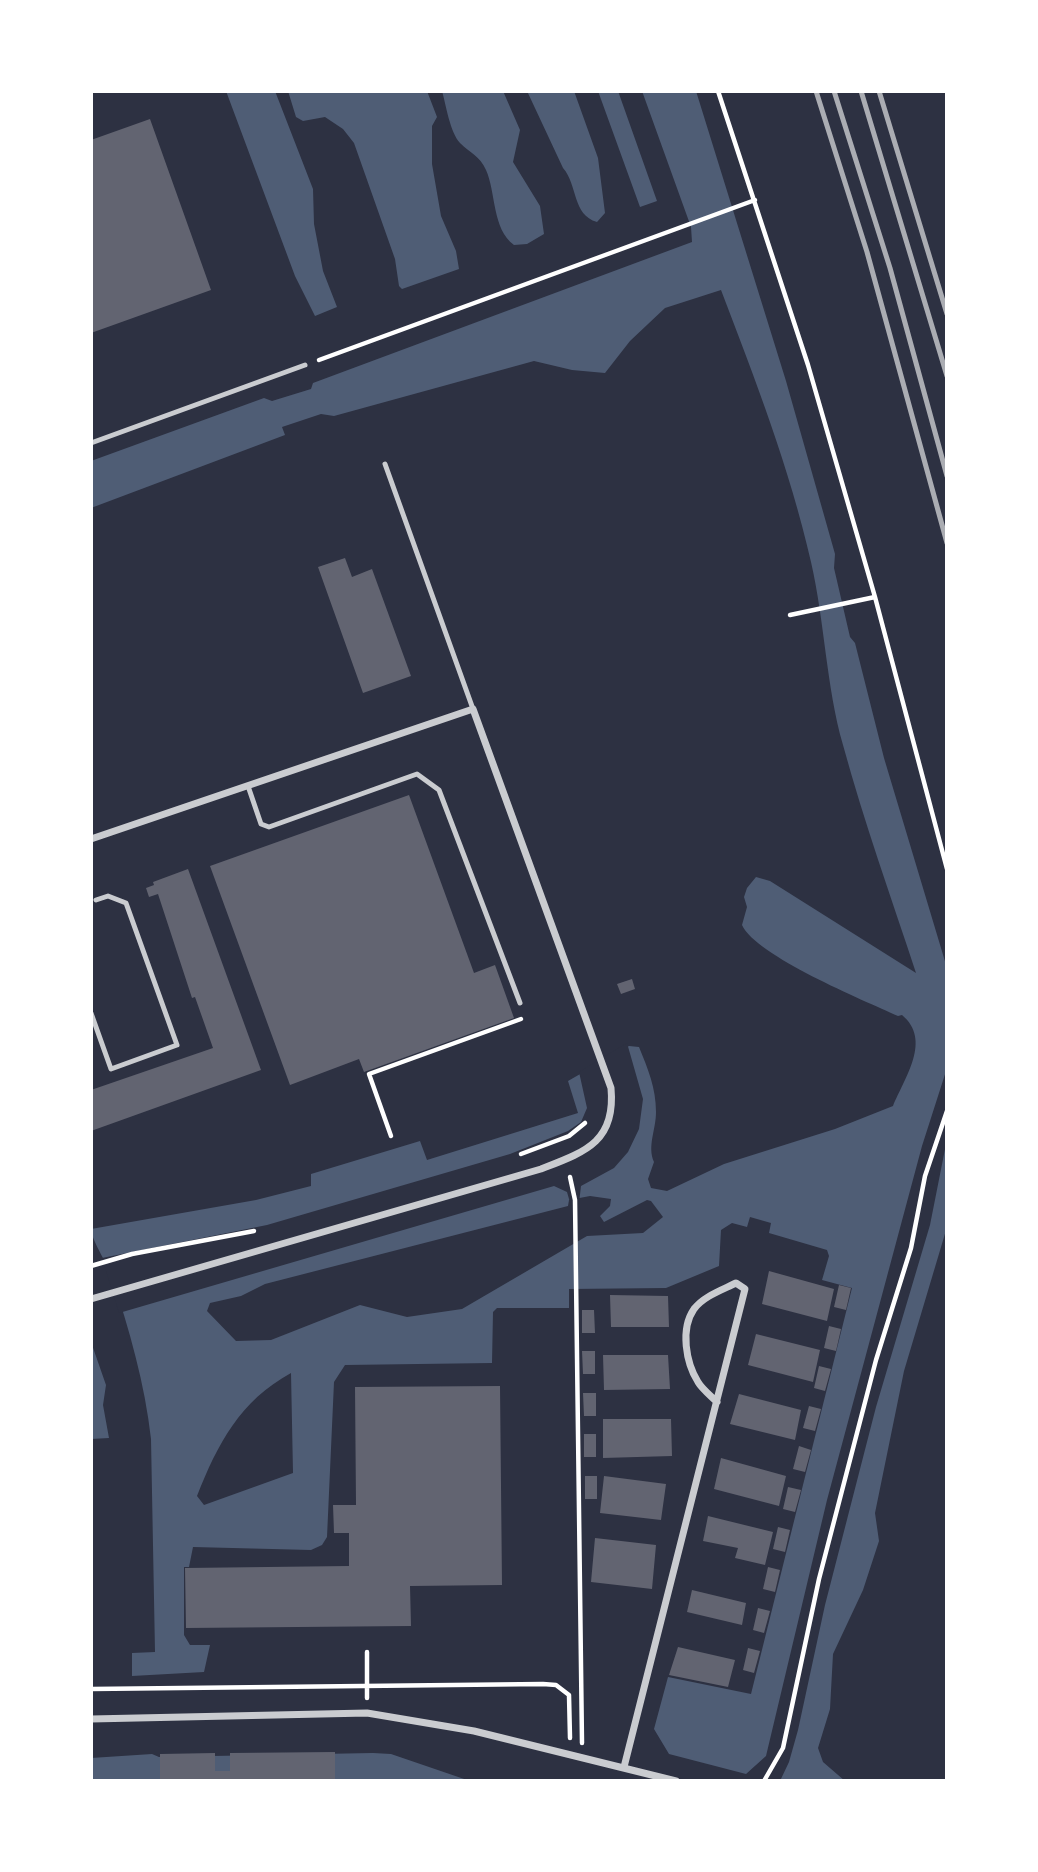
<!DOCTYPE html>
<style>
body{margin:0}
#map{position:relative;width:1038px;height:1872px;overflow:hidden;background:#2d3142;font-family:"Libre Baskerville",serif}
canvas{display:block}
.frame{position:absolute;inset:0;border:93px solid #fff;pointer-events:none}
</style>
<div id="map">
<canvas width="1038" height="1872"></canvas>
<div class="frame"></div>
</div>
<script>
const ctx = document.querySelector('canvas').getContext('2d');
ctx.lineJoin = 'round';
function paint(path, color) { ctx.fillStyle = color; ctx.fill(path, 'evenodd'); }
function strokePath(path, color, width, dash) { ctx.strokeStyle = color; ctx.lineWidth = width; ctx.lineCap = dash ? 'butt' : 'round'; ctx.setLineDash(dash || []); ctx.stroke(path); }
const water = new Path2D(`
 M226,91H275L313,189L314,224L323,271L337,307L315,316L295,276Z
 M288,91H427L437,117L432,126V164L441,216L456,251L459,269L402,289L399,286L395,259L354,143L343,129L325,117L303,121L296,117Z
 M442,91H503L520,130L513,162L540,206L544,234L527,244L514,245C492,229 496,192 486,170C480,156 470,153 460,143C450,132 446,105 442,91Z
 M527,91H574L598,158L605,213L597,222C572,215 578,185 563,168Z
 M598,91H618L657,201L640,207Z
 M642,91H696L786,381L835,554L834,568L850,637L855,643L884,758L947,968V1068L922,1146L827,1500L766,1756L746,1774L669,1754L654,1729L668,1677L751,1694L852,1288L822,1280L829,1256L827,1250L769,1233L771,1223L750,1217L747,1227L732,1223L721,1230L719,1266L666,1288L569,1289V1308H497L493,1312L492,1363L345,1365L334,1382L327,1537L322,1545L311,1550L193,1547L189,1567H184V1635L190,1645H210L204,1672L132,1676V1653L155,1652L151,1439C145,1384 129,1329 112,1277C107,1263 91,1239 91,1229L256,1200L311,1186V1174L420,1141L427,1160L578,1113L568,1081L629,1046L639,1047C648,1069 656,1088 656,1112C656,1130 647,1146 654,1162L648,1179L651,1188L667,1191L724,1164L835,1129L893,1106C905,1077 932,1040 902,1015L898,1016C863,1000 756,956 742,925L747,907L744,897L747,888L756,877L770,881L916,973C891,897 864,822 843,745C826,685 825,623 811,562C790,469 755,379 721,290L665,308L630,341L605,373L572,370L534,361L334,416L321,414L282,427L285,435L91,508V461L264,398L272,401L311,389L313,383L692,242L691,227ZM590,1196L611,1199L610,1206L600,1216L604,1222L647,1200L651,1201L663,1217L643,1233L587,1236L462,1309L407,1317L360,1305L271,1340L236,1341L207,1311L210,1303L241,1296L265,1284L568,1206L569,1200ZM291,1373L293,1473L204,1505L197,1496C218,1443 240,1401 291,1373Z
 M947,1139V1227L904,1371L875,1513L879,1541L863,1590L833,1654L830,1709L818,1748L823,1762L845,1781H780L789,1762L798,1730L825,1605L876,1407L930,1225Z
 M91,1342L106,1385L103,1405L109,1438L91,1439Z
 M373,1753L391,1754L470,1781H91V1758L152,1754L159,1757Z`);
const pier = new Path2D(`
 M627,1043L643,1099L639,1129L628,1152L614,1168L581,1186L579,1203L571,1206L567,1192L554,1186L119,1313L102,1258L267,1225L510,1154L568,1131L581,1122L587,1108L579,1072Z`);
const building = new Path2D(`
 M150,119L211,290L91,333V140Z
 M345,558L352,577L372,569L411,676L363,693L318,567Z
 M409,795L474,973L495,965L514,1018L364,1072L359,1059L290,1085L210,866Z
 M188,869L261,1070L91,1131V1090L213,1048L195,997L192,998L158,894L149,897L146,888L154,885L153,882Z
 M632,979L635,989L621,994L617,984Z
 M769,1271L834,1289L827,1321L762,1304Z
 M839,1285L851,1288L846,1310L834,1307Z
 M610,1295L668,1296L669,1327H611Z
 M582,1310H594L595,1333H582Z
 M829,1326L841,1329L836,1351L824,1348Z
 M756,1334L820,1350L813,1382L748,1365Z
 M582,1351H595V1374H583Z
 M603,1355H668L670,1389L604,1390Z
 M819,1366L831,1369L825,1391L814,1388Z
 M500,1386L502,1585L410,1586L411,1626L186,1628L185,1568L349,1566V1533H334L333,1505H356L355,1387Z
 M583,1393H596V1416H584Z
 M739,1394L801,1410L795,1440L730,1424Z
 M809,1406L821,1409L815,1431L803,1428Z
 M603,1419H671L672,1456L603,1458Z
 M584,1434H596V1457H584Z
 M799,1446L811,1450L805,1472L793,1469Z
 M721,1458L786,1476L779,1506L714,1489Z
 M585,1476H597V1499H585Z
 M604,1476L666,1484L661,1520L600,1513Z
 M788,1487L801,1490L795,1512L783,1509Z
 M708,1516L773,1532L765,1565L735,1558L738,1548L703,1541Z
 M778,1527L790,1530L785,1552L773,1549Z
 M595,1538L656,1545L652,1589L591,1582Z
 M768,1567L780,1570L775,1592L763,1589Z
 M692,1590L746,1603L742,1625L687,1612Z
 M758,1608L770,1611L764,1633L753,1630Z
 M678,1647L735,1660L728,1687L669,1675Z
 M748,1648L760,1651L754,1673L743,1670Z
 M335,1752V1781H160V1754L215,1753V1771H230V1753Z`);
const path = new Path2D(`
 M718,91L808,365L875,597L947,869
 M319,360L755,200
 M790,615L875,597
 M391,1136L369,1074L521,1019
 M521,1154L569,1136L585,1123
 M570,1177L575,1200L582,1743
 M91,1266L132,1254L254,1231
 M91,1689L543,1684L556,1685L569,1695L570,1738
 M367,1698V1652
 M764,1781L783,1748L819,1579L876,1360L911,1248L925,1176L947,1111`);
const service = new Path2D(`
 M91,443L305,365
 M385,464L473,709
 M248,786L261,824L269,827L417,774L439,790L520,1003
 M91,1013L111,1069L177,1045L126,903L108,896L96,900`);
const minor = new Path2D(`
 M91,839L473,709L611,1088C616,1142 585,1152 541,1169L91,1299
 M91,1719L367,1713L474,1731L676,1781
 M624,1767L745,1289L736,1283C722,1290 704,1296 694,1309C680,1329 686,1363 698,1382C702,1389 711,1396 717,1402`);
const rail = new Path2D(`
 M816,91L867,252L947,543
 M834,91L890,268L947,476
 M861,91L947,376
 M879,91L947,314`);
paint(water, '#4f5d75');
paint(pier, '#2d3142');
paint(building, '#626471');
strokePath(path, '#fff', 4.5);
strokePath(service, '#caccd0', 5);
strokePath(minor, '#caccd0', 7);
strokePath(rail, '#abadb3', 5);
</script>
